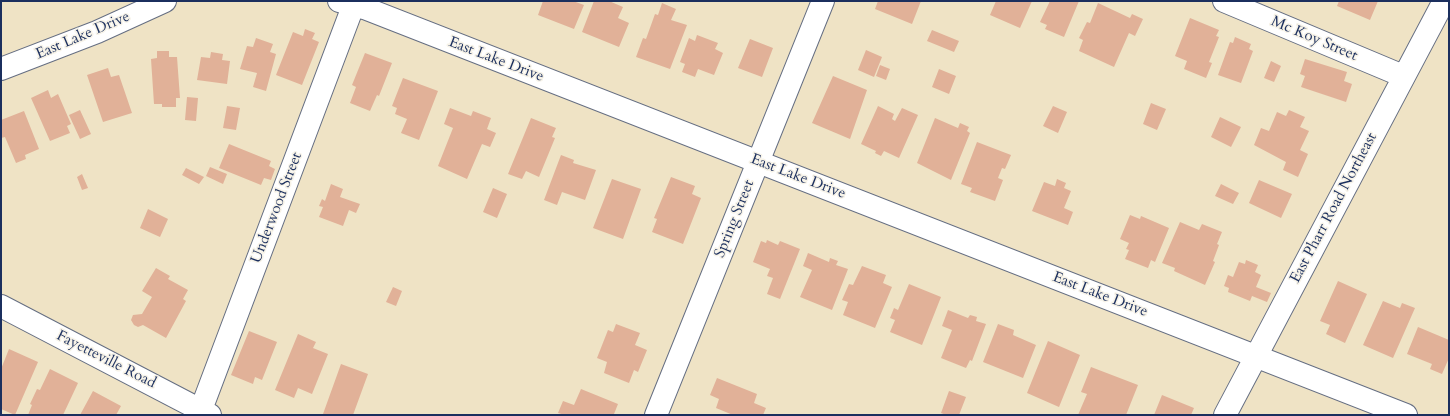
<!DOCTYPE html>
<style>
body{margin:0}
#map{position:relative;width:1450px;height:416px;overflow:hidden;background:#efe3c5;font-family:Cardo,serif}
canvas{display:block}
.frame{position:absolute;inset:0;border:2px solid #1b2f5e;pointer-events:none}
</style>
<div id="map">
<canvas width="1450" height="416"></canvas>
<div class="frame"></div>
</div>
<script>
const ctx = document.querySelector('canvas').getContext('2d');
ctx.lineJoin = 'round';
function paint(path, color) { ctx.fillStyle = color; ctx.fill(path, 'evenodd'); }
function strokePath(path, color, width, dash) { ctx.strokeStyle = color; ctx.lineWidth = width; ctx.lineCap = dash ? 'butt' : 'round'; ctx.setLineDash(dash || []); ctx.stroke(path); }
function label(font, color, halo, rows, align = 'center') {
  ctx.font = font + ' Cardo,serif'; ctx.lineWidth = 3; ctx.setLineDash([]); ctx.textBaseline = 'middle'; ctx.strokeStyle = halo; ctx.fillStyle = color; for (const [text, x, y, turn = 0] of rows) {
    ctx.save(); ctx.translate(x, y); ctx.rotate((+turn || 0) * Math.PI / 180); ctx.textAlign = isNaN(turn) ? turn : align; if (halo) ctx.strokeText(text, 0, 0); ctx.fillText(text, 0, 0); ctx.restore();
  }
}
const building = new Path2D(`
 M543,1H573L584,5L574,29L538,15Z
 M594,1H609L623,7L618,18L629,23L619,47L582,32Z
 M878,1H921L912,24L875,9Z
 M996,1H1032L1020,28L990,15Z
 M1050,1H1079L1064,37L1045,29L1047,25L1040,22Z
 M1339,1H1378L1370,20L1337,6Z
 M662,3L676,9L671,20L687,25L670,69L636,57L643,38L646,39L655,14L658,15Z
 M1098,3L1130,18L1132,14L1143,19L1135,36L1129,33L1114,67L1079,51L1083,40L1079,38L1087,22L1090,23Z
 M1190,18L1219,30L1216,36L1219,37L1209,62L1212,63L1206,78L1184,69L1187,61L1175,56Z
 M305,29L315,33L312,39L319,42L302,85L276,75L293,32L303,36Z
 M932,30L959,41L954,52L927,41Z
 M697,35L718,43L715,49L723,53L714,75L698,69L695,77L682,72L685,64L680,62L689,38L695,41Z
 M1235,37L1251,44L1249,49L1253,51L1241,83L1218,75L1230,42L1233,43Z
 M256,38L273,44L270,52L276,54L266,91L253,87L257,73L240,69L247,46L253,47Z
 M750,39L773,48L762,77L738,68Z
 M866,50L882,57L874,77L858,70Z
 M157,51H169V57H177L180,98H176V107H162V104H154L151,59L157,58Z
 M211,52L223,54L222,60L230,61L227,84L197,80L201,57L210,58Z
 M365,53L392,63L379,96L377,95L370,111L350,103L356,87L352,85Z
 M1305,59L1347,72L1344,81L1352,84L1346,102L1301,87L1305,76L1300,74Z
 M1271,61L1281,66L1274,82L1264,78Z
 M880,65L890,69L886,80L876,76Z
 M108,68L111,77L119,75L132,113L103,122L87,75Z
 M939,69L956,76L949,94L932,87Z
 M833,76L867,90L850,139L812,123Z
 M403,78L438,91L419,140L401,133L407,119L395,114L397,108L392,106Z
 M48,90L51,98L58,94L71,124L67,126L70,133L50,141L31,98Z
 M187,97L198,98L196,121L185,120Z
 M1151,103L1166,109L1157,130L1143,124Z
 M227,106L240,108L236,130L223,128Z
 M878,106L894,114L892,119L895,121L902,108L918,115L899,158L884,151L881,156L875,153L876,151L861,144Z
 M1053,106L1067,112L1058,133L1043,126Z
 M450,108L471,116L473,111L491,118L487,129L496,133L490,147L482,144L467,179L438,166L453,128L444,124Z
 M80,110L91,134L80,139L69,115Z
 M1289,110L1305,117L1300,127L1309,131L1300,150L1308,154L1298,177L1283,170L1286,162L1254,145L1261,128L1269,131L1277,112L1286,116Z
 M24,111L39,149L25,155L26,159L16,163L5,137L1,138V120Z
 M1220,117L1241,127L1231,147L1211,137Z
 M531,118L556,128L552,137L555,138L539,177L526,171L522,179L508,174Z
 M935,118L958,128L960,123L969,127L967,131L970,133L951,180L917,163Z
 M977,142L1011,155L1005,169L1002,168L998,178L1003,180L995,201L970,192L972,188L961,184Z
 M229,144L271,161L269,166L275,169L271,180L264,178L261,185L219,168Z
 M561,155L574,160L573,163L596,170L585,200L562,192L557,205L544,200Z
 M210,167L227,174L223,184L206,176Z
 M186,168L204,177L199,184L182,175Z
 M82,174L88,188L82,190L77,177Z
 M671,177L695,186L692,194L701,198L683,244L652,232L657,219L654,218Z
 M612,179L641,189L623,239L593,228Z
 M1057,179L1066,183L1064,188L1071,191L1064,208L1073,212L1068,225L1032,211L1044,182L1055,186Z
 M1259,180L1292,194L1281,218L1249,203Z
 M331,184L343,189L340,197L360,204L356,213L349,210L343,226L319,217L323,207L319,206L322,199L325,201Z
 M1221,184L1239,193L1233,204L1215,196Z
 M493,188L507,194L497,218L483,212Z
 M148,209L168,219L160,237L140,228Z
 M1130,215L1140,219L1141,216L1169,228L1155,262L1151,260L1148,268L1125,259L1129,250L1126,249L1129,243L1120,239Z
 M1180,222L1199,230L1202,224L1222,232L1217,244L1219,245L1213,261L1215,262L1205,285L1174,271L1175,268L1162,263Z
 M767,240L778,245L780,241L800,249L780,299L767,294L773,278L767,276L770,269L753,262L761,241L766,243Z
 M808,253L829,262L830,258L838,261L836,265L848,269L832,310L800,297L812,270L803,266Z
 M1246,260L1258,265L1255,272L1261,275L1256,287L1271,293L1267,302L1252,296L1250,301L1228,292L1229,288L1224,286L1228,275L1233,277L1239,262L1245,264Z
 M862,266L886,275L883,283L892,287L875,328L843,315L848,302L842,300L849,284L853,285Z
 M156,268L170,276L168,279L188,290L183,299L186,301L166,338L143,325L138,327L134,325L131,320L133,315L142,314L152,297L142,291Z
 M1338,281L1367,294L1345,343L1326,334L1330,325L1320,321Z
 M909,284L941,297L922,345L890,332L895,320L890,318L894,308L898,310Z
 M393,287L402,291L396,306L386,302Z
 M1383,301L1400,308L1402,303L1415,308L1393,358L1363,345Z
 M948,310L968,318L970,315L977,317L976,321L986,324L972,361L970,360L966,368L941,358L952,330L942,326Z
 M616,324L640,333L635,345L647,350L638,372L634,370L629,383L604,373L607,362L597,358L608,330L613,332Z
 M998,324L1014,330L1013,335L1036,345L1023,378L983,362Z
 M1418,327L1449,340V358L1442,374L1430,369L1432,364L1407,354Z
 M249,331L277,342L262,380L255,377L253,384L231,375Z
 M298,334L316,342L313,348L328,354L312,394L298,388L294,398L275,390Z
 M1048,341L1080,355L1059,407L1027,393Z
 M9,349L38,362L15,415L1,409V369Z
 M341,364L368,374L353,415H324L323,414Z
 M1091,367L1138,385L1126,415H1078L1087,394L1081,392Z
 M50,369L78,383L63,415H28L32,405L30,404L37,389L40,390Z
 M717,378L757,394L754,403L766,408L763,415H733L716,408L719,399L710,395Z
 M581,389L618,404L614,414L617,415H565L558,413L563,401L574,405Z
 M93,391L121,406L116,415H80Z
 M949,391L966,397L959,415H946L941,413Z
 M1162,395L1194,408L1191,415H1154Z`);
const minor = new Path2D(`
 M1224,1L1403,76
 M1,306L210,415
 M199,415L355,1
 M656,415L823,1
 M1225,415L1444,1`);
const tertiary = new Path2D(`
 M339,1L367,9L1406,415
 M1,69L97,32L165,1`);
const streetNames = [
 ["East Lake Drive",83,36,-23],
 ["Mc Koy Street",1314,39,23],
 ["East Lake Drive",496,60,21],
 ["East Lake Drive",798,177,21],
 ["Underwood Street",277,208,-69],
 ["East Pharr Road Northeast",1334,208,-62],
 ["Spring Street",735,219,-68],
 ["East Lake Drive",1100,295,21],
 ["Fayetteville Road",106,360,27]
];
paint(building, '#e1b198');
strokePath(minor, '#656e82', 24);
strokePath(tertiary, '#656e82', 24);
strokePath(minor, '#fff', 22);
strokePath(tertiary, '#fff', 22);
label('15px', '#1b2f5e', '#f7f3e8', streetNames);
</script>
